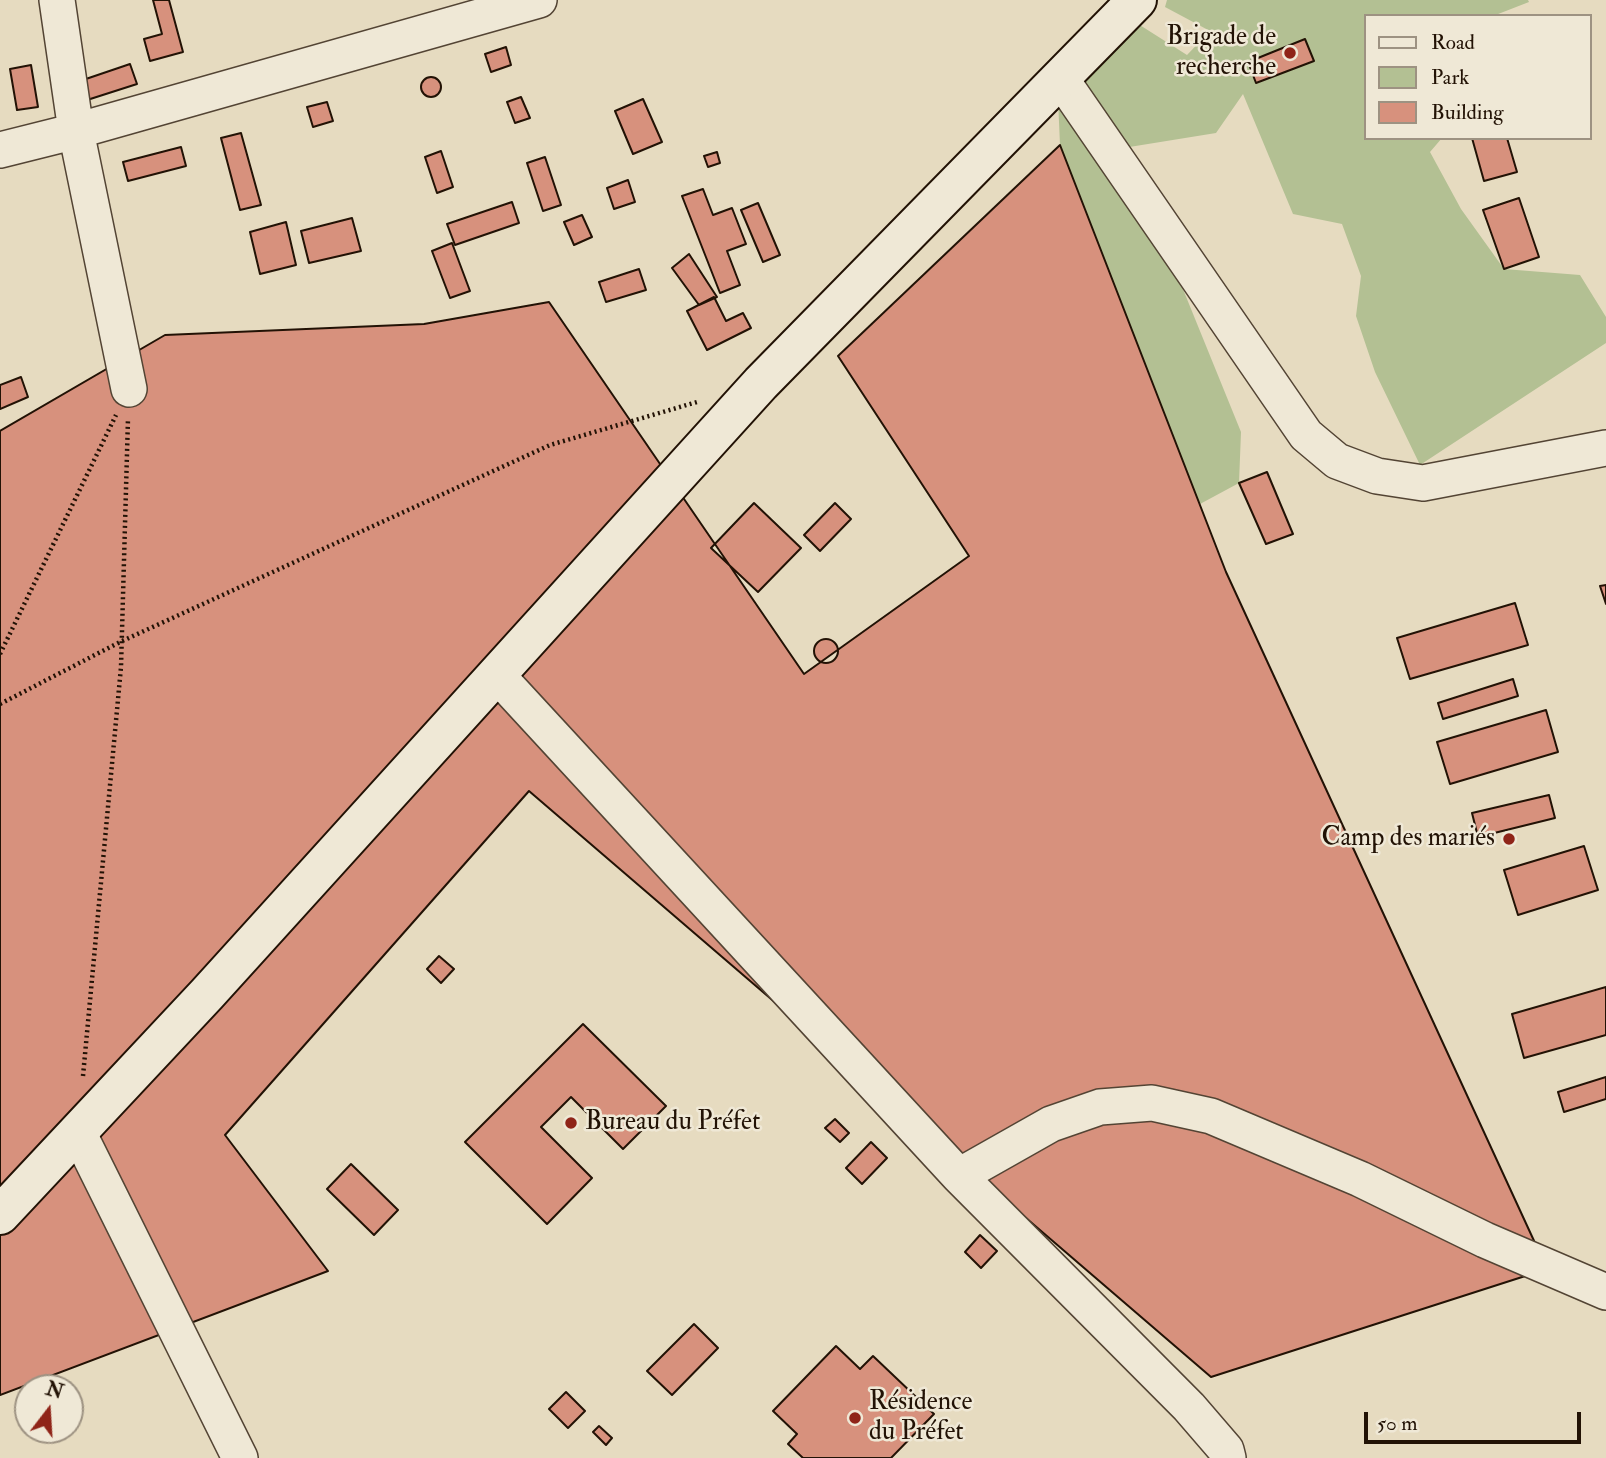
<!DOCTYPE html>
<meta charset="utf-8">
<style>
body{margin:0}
#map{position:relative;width:1606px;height:1458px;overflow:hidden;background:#e6dbc0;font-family:"IM FELL Double Pica",serif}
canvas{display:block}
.legend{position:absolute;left:1364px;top:14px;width:228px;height:126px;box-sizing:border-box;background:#efe8d6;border:2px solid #9d9282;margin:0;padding:9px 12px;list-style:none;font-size:21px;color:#221205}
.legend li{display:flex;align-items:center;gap:14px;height:35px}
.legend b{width:35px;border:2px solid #9d9282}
.north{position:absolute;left:14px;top:1374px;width:70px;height:70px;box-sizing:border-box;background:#efe8d6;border:2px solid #9d9282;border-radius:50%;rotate:17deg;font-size:19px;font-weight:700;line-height:28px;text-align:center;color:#221205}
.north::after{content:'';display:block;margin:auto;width:24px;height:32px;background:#8f2418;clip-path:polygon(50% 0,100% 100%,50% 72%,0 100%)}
.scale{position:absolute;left:1364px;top:1412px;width:217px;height:32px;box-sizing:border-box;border:4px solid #221205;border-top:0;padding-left:9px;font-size:21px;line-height:24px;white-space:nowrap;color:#221205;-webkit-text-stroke:5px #efe8d6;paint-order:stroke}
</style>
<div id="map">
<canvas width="1606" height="1458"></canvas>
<ul class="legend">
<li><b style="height:9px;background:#efe8d6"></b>Road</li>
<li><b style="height:19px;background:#b3c093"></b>Park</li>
<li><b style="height:19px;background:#d7917d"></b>Building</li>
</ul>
<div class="north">N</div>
<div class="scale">50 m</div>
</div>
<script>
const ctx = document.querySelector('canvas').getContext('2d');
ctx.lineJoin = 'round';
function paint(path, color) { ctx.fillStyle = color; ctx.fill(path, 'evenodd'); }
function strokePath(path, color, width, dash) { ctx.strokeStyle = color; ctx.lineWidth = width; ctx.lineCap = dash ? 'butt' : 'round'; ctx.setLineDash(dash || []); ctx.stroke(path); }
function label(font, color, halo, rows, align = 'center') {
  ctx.font = font + ' "IM FELL Double Pica",serif'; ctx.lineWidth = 5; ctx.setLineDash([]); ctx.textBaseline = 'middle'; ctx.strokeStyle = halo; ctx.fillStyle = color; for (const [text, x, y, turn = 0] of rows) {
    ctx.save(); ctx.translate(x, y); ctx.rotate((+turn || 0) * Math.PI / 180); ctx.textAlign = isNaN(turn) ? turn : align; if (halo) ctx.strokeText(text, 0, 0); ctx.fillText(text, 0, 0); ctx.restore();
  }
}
const green = new Path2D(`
 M1167,0H1528L1529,2L1493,16H1366V138H1442L1430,152L1461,209L1504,269L1580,275L1606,317V343L1420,465L1375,372L1356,316L1361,276L1342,224L1293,214L1243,94L1216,133L1117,149L1176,272L1241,432L1239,483L1200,504L1060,145L1057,76L1124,15L1187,55L1210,31L1165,7Z`);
const building = new Path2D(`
 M153,0H169L183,52L150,61L144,39L162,34Z
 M1305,39L1314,61L1256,83L1248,62Z
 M506,47L511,65L491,72L485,54Z
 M130,64L137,84L84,101L77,82Z
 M31,65L38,107L17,110L10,69Z
 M421 87a10 10 0 1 1 20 0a10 10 0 1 1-20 0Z
 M521,97L530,118L515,123L507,102Z
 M643,99L662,142L633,154L615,111Z
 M327,102L333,121L313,127L307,107Z
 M241,133L261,205L240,210L221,138Z
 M1472,138H1507L1517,172L1484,181Z
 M1060,145L1226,572L1547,1269L1211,1377L529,791L225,1135L328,1271L0,1395V431L165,335L424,324L549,302L804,674L969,556L838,356Z
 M181,147L186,166L128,181L123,162Z
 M441,151L453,187L437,193L425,157Z
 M717,152L720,163L708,167L704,156Z
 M545,157L561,205L543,211L527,163Z
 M628,180L635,202L614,209L607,188Z
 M703,189L713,215L732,208L746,244L727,251L740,285L720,293L682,196Z
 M1519,198L1539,257L1504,269L1483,210Z
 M512,202L519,223L455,245L447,224Z
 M758,203L780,255L763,262L741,210Z
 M582,215L592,237L574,245L564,222Z
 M352,218L361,251L309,263L301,231Z
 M286,222L296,265L260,274L250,232Z
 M452,243L470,291L450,298L432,251Z
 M689,254L717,297L699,305L672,268Z
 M639,269L646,290L606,302L599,282Z
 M714,297L726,321L743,313L751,328L707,350L687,311Z
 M21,377L28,397L0,409V385Z
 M1267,472L1293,534L1266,544L1239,483Z
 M754,503L801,548L758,592L711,548Z
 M835,503L851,519L820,551L804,535Z
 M1606,585V604L1600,586Z
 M1515,603L1528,645L1410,679L1397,638Z
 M814 651a12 12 0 1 1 24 0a12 12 0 1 1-24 0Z
 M1513,679L1518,696L1443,719L1438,703Z
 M1546,710L1558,752L1450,784L1437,742Z
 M1549,795L1555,818L1478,837L1472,813Z
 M1584,846L1598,890L1518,915L1504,870Z
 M439,956L454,969L441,983L427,969Z
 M1606,987V1035L1524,1058L1512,1014Z
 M583,1024L666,1106L623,1149L571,1097L541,1127L592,1178L547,1224L465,1142Z
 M1606,1077V1099L1564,1112L1558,1092Z
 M835,1119L849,1133L840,1142L825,1128Z
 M871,1142L887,1158L862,1184L846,1168Z
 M351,1164L398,1210L374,1235L327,1189Z
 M980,1235L997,1251L981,1268L965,1252Z
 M694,1324L718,1348L672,1395L647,1371Z
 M836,1346L860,1369L873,1356L934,1414L891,1458H803L788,1444L797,1434L773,1411Z
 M566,1392L585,1411L568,1428L549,1409Z
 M599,1426L612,1438L606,1445L593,1432Z`);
const path = new Path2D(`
 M0,654L116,415
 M0,704L120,642L550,445L697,402
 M83,1076L121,667L128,418`);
const street = new Path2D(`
 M57,0L76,131L129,389
 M1061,79L1306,435L1337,461L1377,476L1423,483L1606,448
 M0,150L76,131L539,0
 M496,674L959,1176L1189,1407L1226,1450L1228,1458
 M78,1132L240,1458
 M959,1176L1051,1124L1100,1107L1152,1103L1211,1116L1360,1179L1485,1240L1606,1292`);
const secondary = new Path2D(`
 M0,1215L207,994L761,383L1137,0`);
const markers = [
 [1290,53,7,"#8f2418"],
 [1509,839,7,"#8f2418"],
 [571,1123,7,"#8f2418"],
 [855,1418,7,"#8f2418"]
];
const poiNames = [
 ["Brigade de",1276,38],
 ["recherche",1276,68],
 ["Camp des mariés",1495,839],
 ["Bureau du Préfet",585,1123,"left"],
 ["Résidence",869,1403,"left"],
 ["du Préfet",869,1433,"left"]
];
paint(green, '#b3c093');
paint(building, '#d7917d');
strokePath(building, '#221205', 2);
strokePath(street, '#534434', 38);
strokePath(secondary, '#221205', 42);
strokePath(path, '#221205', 4.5, [2, 3.5]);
strokePath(street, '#efe8d6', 35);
strokePath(secondary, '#efe8d6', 38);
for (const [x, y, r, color] of markers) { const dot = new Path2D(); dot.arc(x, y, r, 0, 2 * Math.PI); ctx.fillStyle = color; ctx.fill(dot); strokePath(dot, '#efe8d6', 2.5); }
label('26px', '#221205', '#efe8d6', poiNames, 'right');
</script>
